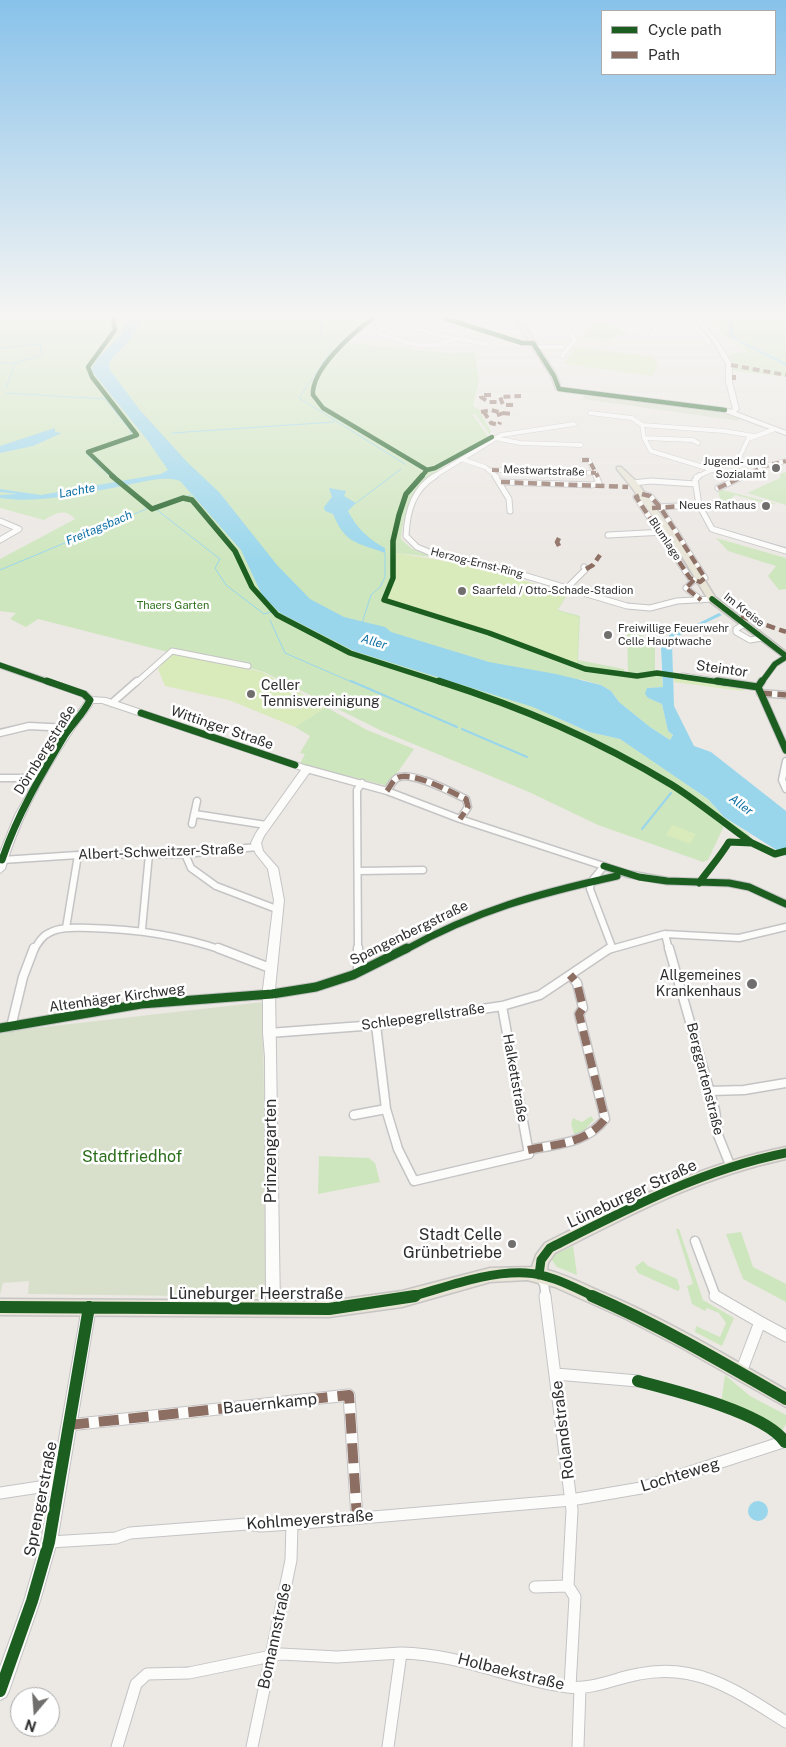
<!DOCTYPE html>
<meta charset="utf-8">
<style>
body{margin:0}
#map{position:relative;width:786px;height:1747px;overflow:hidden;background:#ece8e4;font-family:"Public Sans",sans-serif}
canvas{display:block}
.legend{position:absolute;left:601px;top:10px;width:175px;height:65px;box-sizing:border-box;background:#fff;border:1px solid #ababab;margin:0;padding:6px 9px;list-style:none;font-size:15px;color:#2e2e2e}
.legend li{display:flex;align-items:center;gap:10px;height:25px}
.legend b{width:25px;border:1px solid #ababab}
.north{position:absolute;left:10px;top:1687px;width:50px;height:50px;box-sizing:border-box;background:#fff;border:1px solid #ababab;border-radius:50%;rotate:198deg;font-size:14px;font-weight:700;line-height:20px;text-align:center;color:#2e2e2e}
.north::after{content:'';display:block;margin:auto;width:18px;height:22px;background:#706f6e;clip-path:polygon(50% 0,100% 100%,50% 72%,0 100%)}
</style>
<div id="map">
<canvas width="786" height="1747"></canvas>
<ul class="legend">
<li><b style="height:6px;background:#1b5e20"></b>Cycle path</li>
<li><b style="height:6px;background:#8d6e63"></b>Path</li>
</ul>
<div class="north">N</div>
</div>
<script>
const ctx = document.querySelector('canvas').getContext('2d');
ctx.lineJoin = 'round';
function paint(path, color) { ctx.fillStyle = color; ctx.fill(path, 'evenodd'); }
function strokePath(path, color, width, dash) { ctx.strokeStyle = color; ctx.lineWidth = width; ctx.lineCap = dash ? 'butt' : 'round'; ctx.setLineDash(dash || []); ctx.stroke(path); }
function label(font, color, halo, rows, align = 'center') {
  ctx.font = font + ' "Public Sans",sans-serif'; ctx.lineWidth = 5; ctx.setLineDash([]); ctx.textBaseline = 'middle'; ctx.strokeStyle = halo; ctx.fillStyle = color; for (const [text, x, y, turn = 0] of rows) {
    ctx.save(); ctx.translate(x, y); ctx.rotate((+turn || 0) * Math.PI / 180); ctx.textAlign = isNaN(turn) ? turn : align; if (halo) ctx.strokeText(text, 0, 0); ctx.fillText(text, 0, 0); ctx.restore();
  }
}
const green = new Path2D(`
 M0,318H377L348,343L451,353L475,352L479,381L473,406L481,411L480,412L491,431L490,435L475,414H472L490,439C444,467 407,478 401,539L412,549L432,557L396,553V578L387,597L392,602L490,632L564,660L557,611L567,593L572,594L567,595L558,610L580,616L578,660L624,669V673L628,674L627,627L655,644V672L662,676L663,687L647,688L648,698L662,704L668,731L673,735L670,740L650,727L619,702L611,691L601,685L580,679L553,716L589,732L620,739L631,746L708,799L724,817L750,835L747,837L675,786L673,789L723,823L724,826L708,860L703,862L598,825L529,792L382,731L264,672L249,668L240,663L241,661L179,651L172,653L38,619L26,627L10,619L16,613L0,611V559L75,519C64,508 57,513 44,520L0,508Z
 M698,318H728L729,334L734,339H728L716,326Z
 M733,318H786V363L738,339L733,334Z
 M610,323L626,333V336L618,335L606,341L583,338L578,345L580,341L578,337L583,336L590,330L586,324Z
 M739,342L786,366V377L734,371L730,361L732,353L748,352L735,343Z
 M786,472V505L747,493L780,478V474Z
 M715,489H719L777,504H768L735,495L728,502L736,506L721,510L719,508H722V505L718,503H721L720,501L717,499H720L718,491Z
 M716,538L786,558V589L779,590L768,576L776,566L728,551Z
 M326,707L367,730L414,749L388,786L300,764L305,754L300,753L310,736L295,727Z
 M591,1116L594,1120C586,1126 586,1134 574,1134L571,1124L573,1118L582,1122Z
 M319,1156L369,1158L375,1163L380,1182L318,1194Z
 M676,1229H679L703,1300L734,1318L722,1346L695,1332L696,1326L720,1337L726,1323L719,1313L707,1308L705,1311L692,1304L687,1286L693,1284Z
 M741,1232L753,1267L786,1284V1302L743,1279L726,1234Z
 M573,1246L577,1275L557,1267L551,1259L552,1256Z
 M643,1261L648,1266L677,1279L680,1288L678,1291L638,1273L635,1267Z
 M725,1375L750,1396L786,1415V1424L781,1433L750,1414L721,1403Z`);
const cemetery = new Path2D(`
 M585,393L718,411L739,418V421L583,399Z
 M263,1002L266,1292L261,1297L28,1294L29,1281L3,1283L0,1295V1032Z`);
const pitch = new Path2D(`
 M576,347L655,357L654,360L658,364L653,376L564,364Z
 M396,553L469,565L567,593L557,611L579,617L577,664L490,632L391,602L387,597L396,578Z
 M172,653L262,672L326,707L295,727L229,700L165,686L158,669Z
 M674,677L743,687V691L674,682Z
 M672,825L696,834L690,844L666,835Z`);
const water = new Path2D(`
 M125,318H140C138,339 120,347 109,363L110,370L139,409L187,462L219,492L277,565L310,599L344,617L385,627L391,632L489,662L556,674L601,685L611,691L619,702L650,727L670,740L673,735L668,731L662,704L648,698L645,694L647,688L663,687L661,648L664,640L672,633L691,627L719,613L722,615L676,637L672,643L674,706L694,746L711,752L786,811V856L724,817L708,799L620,739L589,732L533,707L354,651L280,613L262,595L241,550L180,481C164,475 139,483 123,486C82,493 41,504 0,498V495L18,494L0,492V489L41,495L161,474L168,470L148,441L91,370L98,358L121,335L127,321Z
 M728,318H733V334L738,339L786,363V366L734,339L729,334Z
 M55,428V432L62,433L33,446L0,453V446Z
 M329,488L346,491L344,496L356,503L348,511C356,527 369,540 385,548V553C357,542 346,545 333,514L325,511L324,507L332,497Z
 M748 1511a10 10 0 1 1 20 0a10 10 0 1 1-20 0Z`);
const streamFar1 = new Path2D(`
 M321,318V337L324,338
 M331,347L330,352L299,398L405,464
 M0,348L41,344L40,356L15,363L6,388
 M0,363H15
 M6,393L105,399L130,430L131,436
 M172,433L334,422
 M91,452L132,439
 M87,454L116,482
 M356,503L401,469
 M157,510L220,559L215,568L226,585L264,614L278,610
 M0,570L151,507L191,495
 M270,620L285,653L354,683
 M362,623L371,595L380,587L385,577V553`);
const stream = new Path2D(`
 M351,681L457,727
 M462,729L527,757
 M642,829L671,793`);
const streetFar4 = new Path2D(`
 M397,318L393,321L442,336L486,344
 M444,318L522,343H533
 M561,318L575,340L562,356
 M689,318L709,343
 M519,320L570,318
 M393,321L379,332L380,334C403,342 431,353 454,338
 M623,325L627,318
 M467,326L488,318
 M636,332L644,318
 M652,336L661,318
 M535,347H563
 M590,413L632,418L642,425
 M495,438L520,443L581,445
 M644,438L693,440L698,443
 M464,460L485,467L497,477
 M582,460H589L596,477
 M492,470L596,473
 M713,470L651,451L644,438L642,425L724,431L754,436
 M433,477L501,435L574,424
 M696,477L739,458L748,439L775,429
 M742,477L765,466L786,461`);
const streetFar3 = new Path2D(`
 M435,476C413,489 407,512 406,536L417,547L429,552L483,563L627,606L650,608L677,601L712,599
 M495,476L509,499L510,511
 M699,476L695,480L699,505L712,529L786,551
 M501,482L592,485L599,483L596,476
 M633,483L651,481L696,484
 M718,488L744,476
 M642,494L650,496L660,507L705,578L700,582L690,578L636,497Z
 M657,507L699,505
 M0,521L19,529L0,540
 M608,535L665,532
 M694,580L686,588L701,600
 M567,588L586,569L584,567
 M743,625L736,629V632L750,640L762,638
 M683,676L728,683
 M136,683L172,651L248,666
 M761,683L775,664L786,657`);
const streetFar2 = new Path2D(`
 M719,681L758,687
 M762,681L758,687L786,750
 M760,693L786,695
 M112,703L137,681
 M0,733L29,726L69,728
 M786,761L782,780L786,789
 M307,769L387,791L460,819L628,874L667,881L729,883L749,887L786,904
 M0,778H40
 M387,791C390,787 393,780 397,778C411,770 453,793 466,799L468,807L460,819
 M195,814L266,825
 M192,824L197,801
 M185,854L191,868L216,886L279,910
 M2,860L78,855L185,854L257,847
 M604,866L591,882L590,889L612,947
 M359,871L423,870
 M66,928L78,855
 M142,929L149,854
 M665,934L669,950
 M34,950C38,943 42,936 49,933C61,926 76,928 90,928C136,929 178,935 222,950
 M358,950L357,790L362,783
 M405,950C477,910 537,894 617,876
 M608,950L665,934L739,938L786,927`);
const streetFar1 = new Path2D(`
 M218,948L270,968
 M358,948V972
 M669,948L715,1110L718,1135L730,1165
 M376,1025L386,1109L398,1149L414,1181L529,1154L502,1006
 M11,1027L23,977L34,948
 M0,1028L141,1004L272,994L316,987L353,975L407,948
 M269,1033L376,1025L502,1006L540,995L610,948
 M710,1091L744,1090L786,1083
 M354,1115L386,1109
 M528,1150C556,1144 586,1144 605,1119L579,1014L583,1008L577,983L570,975
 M695,1241L716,1297
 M540,1278L544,1284L546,1297`);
const street = new Path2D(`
 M545,1296L572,1510L568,1586L575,1597L570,1687
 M715,1296L760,1322L741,1372
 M760,1322L786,1336
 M556,1374L638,1381
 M69,1425L349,1395L357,1518
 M0,1493L59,1484
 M50,1542L116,1538L130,1533L247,1524L261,1526L292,1524L571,1500L641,1488L786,1441
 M535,1587L568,1586
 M401,1653C461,1654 511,1680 568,1687C593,1690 615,1678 639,1674C698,1662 738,1692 786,1722
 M117,1747L136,1684L147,1674L189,1673L281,1654L337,1657L401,1653L388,1747
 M252,1747L291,1560L292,1524
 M578,1747L580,1688`);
const secondary = new Path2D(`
 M694,318H699L718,341L732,364V382L739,409L736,412L786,431V435L724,412L559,391L556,389L559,387L725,408L731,410L733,409L726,382V364L714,343Z
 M0,663L87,692L92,697L106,698L310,767L312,769L264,836L261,843L263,851L278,868L284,900L275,989L280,1309L278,1314L273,1316L268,1314L266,1309L265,1057L263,1033V989L274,900L268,869L256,854L251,843L256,833L301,770L102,703H93C88,713 79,721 73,731C44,774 19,819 5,869L0,873V852L15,815L53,748L86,700L81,696L0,668Z
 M89,1300L94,1302L96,1307L57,1542L40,1601L9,1691L6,1697L0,1700V1667L24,1601L41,1542L82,1307L84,1302Z`);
const primary = new Path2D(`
 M514,318H520L557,376L561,390L556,389L551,376Z
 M617,467H621L636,481L687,551L715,597L786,652V659L709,601L680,553L630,485L617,469Z
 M786,1147V1159C701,1177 632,1214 555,1253L548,1263L547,1270C567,1275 585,1285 604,1293C667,1320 726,1355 786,1390V1407L682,1348L626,1319L555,1287L527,1280L490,1282L402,1307L329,1317L0,1315V1299L329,1301L402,1291L490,1268L532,1267L536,1255L545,1243C623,1204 699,1164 786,1147Z`);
const quietFar4 = new Path2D(`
 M731,365L786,375
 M734,375V380
 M491,395H481V397L489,402H501
 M513,405H503L500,397L521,396
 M481,412L491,410L503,413L495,416
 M484,412L491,423L499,425L500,422
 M503,413L514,414
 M582,460H589L598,477
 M492,470L596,473
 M742,477L765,466L786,461`);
const quietFar3 = new Path2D(`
 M501,482L628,487
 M718,488L744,476
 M642,494L650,496L660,507L705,578L700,582L690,578L636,497Z
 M652,508L699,505
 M559,538L557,542L559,546
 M586,569L593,565L600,555
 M694,580L686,588L701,600
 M741,616L786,632`);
const quietFar2 = new Path2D(`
 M760,693L786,695
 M387,791C390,787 393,780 397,778C411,770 453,793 466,799L468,807L460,819`);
const quietFar1 = new Path2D(`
 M528,1150C556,1144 586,1144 605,1119L579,1014L583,1008L577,983L570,975`);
const quiet = new Path2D(`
 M69,1425L349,1395L357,1518`);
const cyclewayFar4 = new Path2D(`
 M113,318L115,330L88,367L92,377L137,435L88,452L114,477
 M373,318C354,332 311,369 313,395L323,408L427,470
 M444,318L522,343H533L554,376L559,389L725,410
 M427,470L435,468L492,437
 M421,477L427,470`);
const cyclewayFar3 = new Path2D(`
 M112,476L152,509L183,498L192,500L235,551L252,587L277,615L350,653L443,683
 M422,476L406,494L399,515L393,541V578L384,600L489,633L585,669L637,676L657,673L726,683
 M712,599L786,656
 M0,665L51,683
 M761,683L775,664L786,657`);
const cyclewayFar2 = new Path2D(`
 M439,681C523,708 596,739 672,785C699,802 725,824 752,843
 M717,681L758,687
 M762,681L758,687L786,750
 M141,713L295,765
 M2,860C17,815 41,775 65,735C73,723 84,713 90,700L84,694L47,681
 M604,866L639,877L667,881L729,883L749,887L786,904
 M699,883C709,869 720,857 729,842L752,843L775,854L786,851
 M405,950C477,910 537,894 617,876`);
const cyclewayFar1 = new Path2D(`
 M0,1028L141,1004L272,994L316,987L353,975L407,948
 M539,1275L541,1260L550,1248C627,1209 701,1170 786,1153
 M410,1297C447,1287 487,1271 526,1273C550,1274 573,1287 595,1297`);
const cycleway = new Path2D(`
 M592,1296C659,1325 722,1362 786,1399
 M0,1307L329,1309L415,1296
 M638,1381C673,1390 766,1413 785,1442
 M0,1691L32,1601L49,1542L89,1307`);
const markers = [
 [776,468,5,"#706f6e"],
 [766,506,5,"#706f6e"],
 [462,591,5,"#706f6e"],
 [608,635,5,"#706f6e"],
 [251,694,5,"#706f6e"],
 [752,984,6,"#706f6e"],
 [512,1244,5,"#706f6e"]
];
const farPoinames = [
 ["Jugend- und",766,462],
 ["Sozialamt",766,475],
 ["Neues Rathaus",756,506],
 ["Saarfeld / Otto-Schade-Stadion",472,591,"left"],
 ["Freiwillige Feuerwehr",618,629,"left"],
 ["Celle Hauptwache",618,642,"left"]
];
const farStreetnames = [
 ["Mestwartstraße",544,471,2],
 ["Blumlage",665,539,56],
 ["Herzog-Ernst-Ring",477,563,14],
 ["Im Kreise",744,610,38]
];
const farParknames = [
 ["Thaers Garten",173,606]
];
const farWaternames = [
 ["Lachte",77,491,-10],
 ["Freitagsbach",99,528,-23],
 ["Aller",374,642,16],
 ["Aller",741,805,37]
];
const streetNames = [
 ["Steintor",722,669,8],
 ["Wittinger Straße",222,728,19],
 ["Dörnbergstraße",45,750,-58],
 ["Albert-Schweitzer-Straße",161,852,-2],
 ["Spangenbergstraße",409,933,-26],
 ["Altenhäger Kirchweg",117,998,-8],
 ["Schlepegrellstraße",423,1017,-8],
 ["Halkettstraße",515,1078,80],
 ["Berggartenstraße",705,1079,76]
];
const poiNames = [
 ["Celler",261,686],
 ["Tennisvereinigung",261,702],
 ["Allgemeines",741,976,"right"],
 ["Krankenhaus",741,992,"right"]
];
const nearStreetnames = [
 ["Prinzengarten",271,1151,-90],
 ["Lüneburger Straße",632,1194,-25],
 ["Lüneburger Heerstraße",256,1294],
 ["Bauernkamp",270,1404,-6],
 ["Rolandstraße",563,1430,-97],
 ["Lochteweg",680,1475,-17],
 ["Sprengerstraße",41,1499,-79],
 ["Kohlmeyerstraße",310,1520,-4],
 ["Bomannstraße",275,1636,-78],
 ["Holbaekstraße",511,1672,14]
];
const nearParknames = [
 ["Stadtfriedhof",132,1157]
];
const nearPoinames = [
 ["Stadt Celle",502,1235],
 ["Grünbetriebe",502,1253]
];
paint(green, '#cee6be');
paint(cemetery, '#d8e0cc');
paint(pitch, '#d9eabb');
paint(water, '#99d6ec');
strokePath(streamFar1, '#99d6ec', 1);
strokePath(stream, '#99d6ec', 2);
strokePath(streetFar4, '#c5c4c5', 5);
strokePath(streetFar3, '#c5c4c5', 7);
strokePath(streetFar2, '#c5c4c5', 9);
strokePath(streetFar1, '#c5c4c5', 11);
strokePath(street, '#c5c4c5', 13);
strokePath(secondary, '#c5c4c5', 2);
strokePath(primary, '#c6c5c4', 3);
strokePath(streetFar4, '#fcfcfb', 4);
strokePath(streetFar3, '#fcfcfb', 5);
strokePath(streetFar2, '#fcfcfb', 6);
strokePath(streetFar1, '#fcfcfb', 8);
strokePath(street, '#fcfcfb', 11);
paint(secondary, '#fcfcfb');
paint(primary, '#e8e4d6');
strokePath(quietFar4, '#8d6e63', 4, [7, 4]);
strokePath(quietFar3, '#8d6e63', 4.5, [9, 4.5]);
strokePath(quietFar2, '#8d6e63', 5.5, [12, 5.5]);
strokePath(quietFar1, '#8d6e63', 8, [15, 8]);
strokePath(quiet, '#8d6e63', 10, [20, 10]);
strokePath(cyclewayFar4, '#1b5e20', 4.5);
strokePath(cyclewayFar3, '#1b5e20', 5.5);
strokePath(cyclewayFar2, '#1b5e20', 7);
strokePath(cyclewayFar1, '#1b5e20', 9);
strokePath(cycleway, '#1b5e20', 12);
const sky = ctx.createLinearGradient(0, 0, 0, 563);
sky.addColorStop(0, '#88c2ea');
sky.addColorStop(0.56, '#f6f5f3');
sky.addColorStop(1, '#f6f5f300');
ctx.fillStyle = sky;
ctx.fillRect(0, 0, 786, 563);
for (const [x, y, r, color] of markers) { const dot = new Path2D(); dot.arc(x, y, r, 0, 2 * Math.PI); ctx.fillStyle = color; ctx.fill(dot); strokePath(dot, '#fff', 2); }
label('11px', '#2e2e2e', '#fff', farPoinames, 'right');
label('11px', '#2e2e2e', '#fff', farStreetnames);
label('11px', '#2c6e1b', '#fff', farParknames);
label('italic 12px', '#0d6fa3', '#fff', farWaternames);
label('14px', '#2e2e2e', '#fff', streetNames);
label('14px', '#2e2e2e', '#fff', poiNames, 'left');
label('16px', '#2e2e2e', '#fff', nearStreetnames);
label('16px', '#2c6e1b', '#fff', nearParknames);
label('16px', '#2e2e2e', '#fff', nearPoinames, 'right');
</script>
